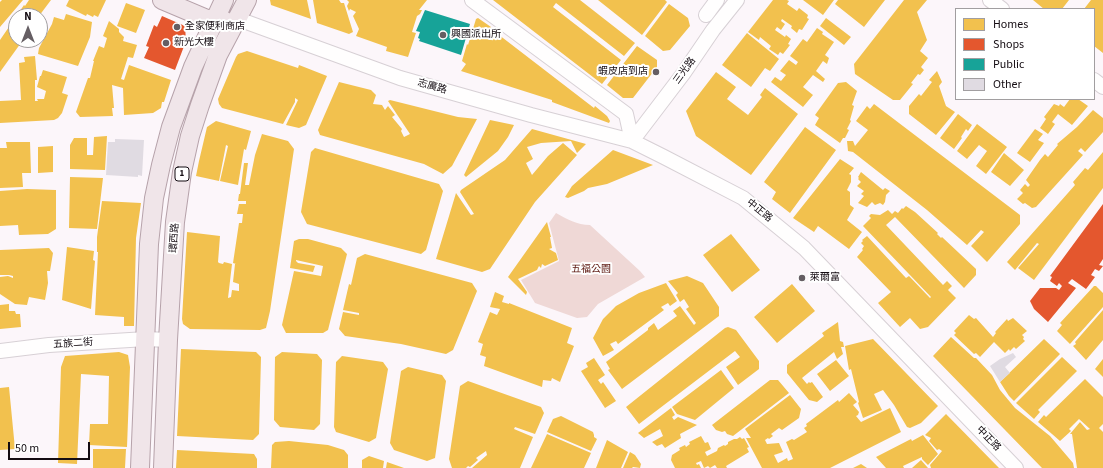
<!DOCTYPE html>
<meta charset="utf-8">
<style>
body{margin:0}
#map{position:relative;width:1103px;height:468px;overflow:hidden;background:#fcf6fa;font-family:"Source Sans 3",sans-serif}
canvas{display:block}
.legend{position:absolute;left:955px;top:8px;width:140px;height:92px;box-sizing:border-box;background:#fff;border:1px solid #a19ea0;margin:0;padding:5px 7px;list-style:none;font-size:12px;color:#140c12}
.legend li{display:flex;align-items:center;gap:8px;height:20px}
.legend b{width:20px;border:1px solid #a19ea0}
.north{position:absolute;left:8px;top:8px;width:40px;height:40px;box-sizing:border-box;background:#fff;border:1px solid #a19ea0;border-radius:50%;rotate:0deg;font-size:11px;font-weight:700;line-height:16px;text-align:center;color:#140c12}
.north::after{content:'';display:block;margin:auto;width:14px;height:18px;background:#655e63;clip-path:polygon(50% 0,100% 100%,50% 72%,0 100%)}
.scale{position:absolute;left:8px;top:442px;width:82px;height:18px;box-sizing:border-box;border:2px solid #140c12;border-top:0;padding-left:5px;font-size:12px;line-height:14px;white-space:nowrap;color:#140c12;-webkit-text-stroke:3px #fff;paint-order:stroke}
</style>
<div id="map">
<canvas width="1103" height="468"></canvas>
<ul class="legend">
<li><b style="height:11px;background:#f2c14e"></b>Homes</li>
<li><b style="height:11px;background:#e4572e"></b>Shops</li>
<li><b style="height:11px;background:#17a398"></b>Public</li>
<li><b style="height:11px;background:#e0dbe2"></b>Other</li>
</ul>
<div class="north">N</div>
<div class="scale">50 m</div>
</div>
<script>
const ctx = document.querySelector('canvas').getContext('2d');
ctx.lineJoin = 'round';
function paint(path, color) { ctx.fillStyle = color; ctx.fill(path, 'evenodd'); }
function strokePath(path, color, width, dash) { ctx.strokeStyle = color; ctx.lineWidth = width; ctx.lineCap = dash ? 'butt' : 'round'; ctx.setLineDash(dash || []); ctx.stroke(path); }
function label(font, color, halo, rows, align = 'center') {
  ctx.font = font + ' "Source Sans 3","Noto Sans TC",sans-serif'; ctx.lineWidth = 4; ctx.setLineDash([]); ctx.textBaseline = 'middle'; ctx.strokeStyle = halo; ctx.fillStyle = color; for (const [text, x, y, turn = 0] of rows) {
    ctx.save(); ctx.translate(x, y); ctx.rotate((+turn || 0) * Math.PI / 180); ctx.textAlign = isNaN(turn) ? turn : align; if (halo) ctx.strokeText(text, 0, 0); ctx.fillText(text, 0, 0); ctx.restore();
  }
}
const green = new Path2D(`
 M556,213C567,219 577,225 590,225L640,271L645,277L598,304L587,317L577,318L535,303L521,280L559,261L549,223Z`);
const homes = new Path2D(`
 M2,0H23L0,27V2Z
 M29,0H51L39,16H16V40H23L0,72V40L24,5L25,6Z
 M69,0H106L98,17L94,15L93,17L87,14L86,16L66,6Z
 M270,0H307L311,19L271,5Z
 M313,0H339L341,3H344L353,32L349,34L317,23Z
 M347,0H427L419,10H422L420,14L417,16L412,32L416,33L408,57L386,51L387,47L356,36L359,29L353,16L356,12L350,9L349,11L347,6L349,2Z
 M493,0H580L635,43L624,56L556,3L553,7L621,60L602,84Z
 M598,0H665L667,2L642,35Z
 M773,0H787L789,1L787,4L797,11L799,8L808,15L807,18L809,19L802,30L799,29L797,33L791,28L792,26L782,19L781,21L785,24L781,30L777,27L775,30L785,37L786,35L791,39L788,44L790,45L783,54L780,52L778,55L769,49L771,46L760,37L759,40L748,32Z
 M803,0H834L823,15Z
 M838,0H885L864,27L835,4Z
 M904,0H927L917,12L927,40L920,51L928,58L921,67L924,70L920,75L918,74L911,83L913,84L900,100H893L855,74L854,64Z
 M1033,0H1069L1062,9H1044Z
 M1091,0H1103V53L1094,46V9H1084Z
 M126,3L145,10L136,33L117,26Z
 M669,4L688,18L690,26L670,50L663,51L645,36Z
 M66,14L92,22L90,37L78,66L38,54L39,48L52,24L54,17L64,20Z
 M478,18L491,27L490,28L594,108L595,106L607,116L610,121L609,123L552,102V100L461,71L466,64L462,61L467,44L468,45L476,19Z
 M826,18L851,37L844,45L820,26Z
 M109,21L119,29V32L124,37L123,41L137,45L133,58L128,57L121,79L124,80L129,65L171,80L164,102H162L161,108L153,113L124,115L123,88L112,85L114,108H112L113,116L80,117L76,112L88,78H90L94,61H93L99,46L104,48L107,38L103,36Z
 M817,28L823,32L822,34L834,42L825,55L829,58L827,64L823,61L816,71L825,79L823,82L813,75L803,87L813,95L803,107L771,82L775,77L781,81L786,75L780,71L789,60L796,65L798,62L790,56L803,39L807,42Z
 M747,33L779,59L770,71L765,68L751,87L722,65Z
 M637,46L657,60V67L633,98H623L607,85Z
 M247,51L298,68L299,65L327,76L306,125L299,128L286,125L298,100L295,98V102L283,124L222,108L219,104L218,99L236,57L238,54Z
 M35,56L37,80H35V101H38L37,99H44L46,91L37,87L40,76H41L43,70L67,77L62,93L68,95L62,113L58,118L54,120L0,123V101L21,100L19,63L25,62L24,57Z
 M937,71L942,82L939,86L946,106L955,112L936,135L909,114V106L919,94L921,96L932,82L929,80Z
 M716,72L736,87L727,99L748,115L762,97L760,95L765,88L798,114L751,175L696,136L686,111Z
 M339,82L371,90L376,95L373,104L382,105L385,110L388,106L395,115L392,117L402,129L401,131L404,137L410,134L388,101L390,100L458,117L477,119L452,166L443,174L424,164L320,135L318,130Z
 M846,82L857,91L852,105L854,106L850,120L851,121L847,129L849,130L845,138H843L840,143L815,125L819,118L815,115L838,83Z
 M1070,99H1078L1088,106L1072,125L1058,114L1052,122L1055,124L1048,134L1040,128L1046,119L1044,117L1054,104L1059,106L1060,104L1064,107Z
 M874,104L1020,215V224L987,262L971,246L984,232L981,230L967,245L927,210L853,152L848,151L847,141H853L855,146L868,130L856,121L867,106L870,109Z
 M1093,110L1103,118V132L1085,152L1081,148L1078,151L1083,155L1036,207L1032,208L1025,203L1023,204L1017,199L1023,193L1020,190L1025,184L1028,187L1030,185L1026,180L1040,160L1045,154L1048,157L1058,145L1057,144L1077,127Z
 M958,114L972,125L968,131L966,129L961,137L962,138L954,149L940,138Z
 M490,120L514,125L508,137L498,151L466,177L464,175Z
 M216,121L251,131L246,150L244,149L238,185L220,181L228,146L226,145L219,181L196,176L199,161L207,127Z
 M977,124L1007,147L986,174L976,166L987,151L979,145L967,159L957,151Z
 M805,127L836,150L790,213L772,199L776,192L764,182Z
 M532,129L586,144L577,153L571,141L541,143L527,147L533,159L526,163L532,175L548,156L563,143L577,155L535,202L490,269L482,272L436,259L456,193L471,215L474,214L460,192L461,190L505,160Z
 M1035,129L1043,134L1038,140L1044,143L1030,162L1017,153Z
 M262,134L288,141L294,149L270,311L266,328L260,330L190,329L183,324L182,319L187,232L220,236L218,262L219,263L223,264L224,262L232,264L228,298L231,297L232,290L239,291V284L233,282L235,264H236L233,263L239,223H242L243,214H237L239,204H246V201H238L239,194H240L244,163H248L245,185H249L255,155Z
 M107,136L105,170L70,169V145L74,138H87V155H93L94,137Z
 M6,142H30L31,173H22L23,187L0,188V148H7Z
 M53,146V172L38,173V147Z
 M315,148L439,184L443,191L426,250L421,254L307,224L301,212L311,152Z
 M613,150L653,165L607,184L588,188L584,191L568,198L565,197L572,186Z
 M1103,152V188L1034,280L1018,268L1039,244L1037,243L1015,270L1007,262L1075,185L1073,182L1085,168L1088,170Z
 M1004,153L1024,170L1010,186L991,172Z
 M840,159L854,168L849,174L851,175V182L847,190L850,192V205L854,208L847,220L862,232L849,249L818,226L814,232L793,218Z
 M861,172L883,190L885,188L890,191L886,195L885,202L883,205L880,203L875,205L872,202L867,207L858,203L864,196L861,194L864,191L857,186L861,182L858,179L859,178L858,177Z
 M70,177L103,178L97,229L69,228Z
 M27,189L56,190V229L48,234L19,235L18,225L0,226V191Z
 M102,201L141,203L136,238L134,326H124V317L95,315L98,252H97V237Z
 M906,206L915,212L938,233L937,234L941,238L942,237L976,269V275L964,288L895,217L886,225L943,285L947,281L952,286L948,290L956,298L928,327L920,329L910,318L900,327L878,303L891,292L857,257L863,250L862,249L864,246L861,243L863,241L862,240L867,236L906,278L909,276L930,298L931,297L863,226L871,218L869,216L871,214L880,215L888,210L892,214L895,211L898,213L902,208L903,209Z
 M547,222L551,237H550L552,248L549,249L556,253L558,260L545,266L542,264L541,268L539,266L537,270L518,279L527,292L526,295L508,277Z
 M731,234L760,270L732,292L703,255Z
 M299,239H308L341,248L347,254L328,330L323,333H286L282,325L294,271L321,276L323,266L296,260V261L298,263L315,266L313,272L290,268L294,241Z
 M67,247L94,251L93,260L95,261L91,309L62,300Z
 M49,248L53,253L50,271H47L48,283L45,300L29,297L27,305L15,304L0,294V277L8,276L13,278V276L9,275H0V250Z
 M365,254L472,283L477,291L453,350L446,354L401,344L345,336L339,329L343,312L359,315V313L343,310L349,284L351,285L357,258Z
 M687,276L703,283L719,307V316L622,389L608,370L610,369L606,362L648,330V328L654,323L658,330L677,316L673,311L680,306L694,325L696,323L686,309L689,307L684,299L680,302L676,295L678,293L668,281Z
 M666,283L677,301L670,306L668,303L661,307L664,310L618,344L616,341L610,344L614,350L603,356L593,338L603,319L616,306L639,293Z
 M792,284L815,311L777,343L754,317Z
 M1094,286H1096L1103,293V307L1070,344L1057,331L1062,325L1060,323Z
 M495,292L504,296L502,302L509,304V303L572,328L567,343L574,346L560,382L552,378L551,381L543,380L542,387L484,366L486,357L480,355L483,344L478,342L490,312L497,315L500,309L490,307Z
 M9,304V311H15L16,314H20L21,327L0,329V305Z
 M1103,310V340L1086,360L1073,346L1076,344L1075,342Z
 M969,315L974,319L976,318L993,337L996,333L995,332L1007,319L1008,321L1013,318L1027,331L1022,335L1024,337L1023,339L1025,341L1016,349L1014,347L1010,351L1009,349L1005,353L994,342L980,357L976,353L974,354L954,335L956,333L954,331Z
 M838,322L840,341L843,342L844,347H841L843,354L837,359L834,352L802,378L807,384L809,382L810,383L812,382L823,397L817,402L809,400L787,373V365L824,336L822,333Z
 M728,327L736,330L759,361V369L738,385L726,367L740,357L735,351L639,424L626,407L725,328Z
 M951,337L974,358H976L992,375L1000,390L1015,408L1050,436L1073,463L1074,468H1042L933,356Z
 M873,339L938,406L921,423L910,428L907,427L894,405L883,390L874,394L882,410L863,418L858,403L859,402L851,369L849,370L845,346Z
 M1044,339L1060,354L1014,401L1009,396L1000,382Z
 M181,349L256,352L261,357L259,434L253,440L177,436Z
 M119,352L128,355L130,367L127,447L89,445L90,424H108L109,376L81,374L77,464L58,463L61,367L65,356Z
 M282,352L317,354L322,360L320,424L314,430L280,427L274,420L275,357Z
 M342,356L383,362L388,369L376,438L369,442L336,432L334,427L336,362Z
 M1062,357L1077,371L1038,410L1040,412L1034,419L1016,403Z
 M594,358L605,375L598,380L601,384L603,382L616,401L605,408L581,371L588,367L586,363Z
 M1103,359V377L1095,369Z
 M836,360L849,376L830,391L817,374Z
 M408,367L442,375L446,381L435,458L427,461L394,450L390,443L401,371Z
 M721,370L734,388L695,420L677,414L672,407Z
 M1085,379L1103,397V424L1099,428L1103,432V468H1077L1072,434H1070L1080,422L1087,430L1090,429L1079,419L1069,429L1071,431L1060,441L1052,434L1038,422L1044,415L1046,417Z
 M770,380H778L789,393L733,436L727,434L725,431L722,432L716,430L712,425Z
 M468,381L541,407L544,413L535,434L515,427L514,429L533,437L520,468H472L487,455L486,451L476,458L478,460L470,467L468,466L466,468H452L449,459L460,386Z
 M9,387L15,449L0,450V388Z
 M849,393L857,402L853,405L859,412L858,415L856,416L861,422L890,408L901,432L830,468H762L746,438H751L745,429L790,395L801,409L799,418L782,430L779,428L771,434L773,436L769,439L768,438L765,440L767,444L779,443L783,452L774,455L778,463L787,458L788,461L793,459L786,442L792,439L794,440L807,432L804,428L807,426L806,424L838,400L839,402Z
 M671,408L675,415L672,417L674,420L678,417L697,425L680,434L681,438L665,448L662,444L657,446L652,442L663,436L660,429L644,438L638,433Z
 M946,414L999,468H931L930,465L942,451L939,449L937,450L929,441L931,438L925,435Z
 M561,416L593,432L594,435V437L597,439L591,451L547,432L553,419Z
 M547,434L591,453L584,468H531Z
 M923,435L938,454L928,465L922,459V457L903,466L904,468H886L876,457L911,439L912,441Z
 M701,436L705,443L708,442L711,449L705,452L707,456L717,451L718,448L724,445L725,446L728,444V442L734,439H737L740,437L742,439L744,438L749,447L747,448L749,452L726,466L727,468H717L715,465L710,468L708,466L704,468L701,461L696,463L697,465L699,464L701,468H675L671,460L672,455L680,450L679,448L685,445L686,447L690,444L689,442Z
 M607,440L628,452L621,468H596Z
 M289,441L328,445L344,450L348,455V468H271L272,445L275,442Z
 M93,449H126L125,468H93Z
 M177,450L254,454L257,459V468H176Z
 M630,452L635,455L641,464L640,468L633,467L632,468H623Z
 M369,456L384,461L383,468H362V460Z
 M921,460L928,468H912Z
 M387,462L404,468H386Z
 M861,464L867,468H853Z`);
const shops = new Path2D(`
 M162,16L185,26L186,41L175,70L144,58L149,47L146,46L154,25L157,27Z
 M1103,204V259L1099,265L1103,266L1099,271L1095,269L1091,275L1095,277L1086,289L1072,279L1068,283L1076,288L1048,322L1034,309L1030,301L1040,288H1056L1059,290L1062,286L1059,283L1057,286L1050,281L1052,277L1050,276Z`);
const public = new Path2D(`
 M425,10L470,24L461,55L419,41L420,39L418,38L420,32L416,31Z`);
const building = new Path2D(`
 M115,139L144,140L142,176L138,175V177L106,175L108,142H115Z
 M1013,353L1016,357L1005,367L1010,373L1000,382L990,366L1000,359Z`);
const minor = new Path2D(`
 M472,0L626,114L632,141
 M990,0L1002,9
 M706,15L717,0
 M238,19L400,78L531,115L632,141L664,157L743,198L804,248L1016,468
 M1094,80L1103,87
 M632,141L683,74L713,30L737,0
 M0,351L49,345L146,339L168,340`);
const major = new Path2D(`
 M162,0L214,22L225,21
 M140,468L149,244L154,198L161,165L171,127L193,67L224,0
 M163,468L168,340L175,222L182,172L190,136L200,105L218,55L247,0`);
const markers = [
 [177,27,4,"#655e63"],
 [443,35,4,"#655e63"],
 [166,43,4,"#655e63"],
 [656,72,4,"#655e63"],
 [802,278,4,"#655e63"]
];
const shields = [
 [182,174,14]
];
const shieldNames = [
 ["1",182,174]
];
const poiNames = [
 ["全家便利商店",185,27],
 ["興國派出所",451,35],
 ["新光大樓",174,43],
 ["蝦皮店到店",648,72,"right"],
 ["萊爾富",810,278]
];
const streetNames = [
 ["三光路",685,71,-54],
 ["志廣路",432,87,16],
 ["中正路",759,211,39],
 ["環西路",175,238,-86],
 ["五族二街",73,344,-4],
 ["中正路",988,439,46]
];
const parkNames = [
 ["五福公園",591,270]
];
paint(green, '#efd8d6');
paint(homes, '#f2c14e');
paint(shops, '#e4572e');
paint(public, '#17a398');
paint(building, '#e0dbe2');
strokePath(minor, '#d7d0d5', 16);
strokePath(major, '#b6a2aa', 20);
strokePath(minor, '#fffefe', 14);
strokePath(major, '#f0e5e9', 18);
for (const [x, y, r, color] of markers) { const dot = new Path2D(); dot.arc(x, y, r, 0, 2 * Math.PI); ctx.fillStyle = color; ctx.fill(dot); strokePath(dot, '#fff', 1.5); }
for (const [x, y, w] of shields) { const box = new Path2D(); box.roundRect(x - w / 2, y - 7, w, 14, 3); ctx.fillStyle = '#fff'; ctx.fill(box); strokePath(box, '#140c12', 1); }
label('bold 9px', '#140c12', null, shieldNames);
label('10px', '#140c12', '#fff', poiNames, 'left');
label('10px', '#140c12', '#fff', streetNames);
label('10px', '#5c170f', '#fff', parkNames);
</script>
